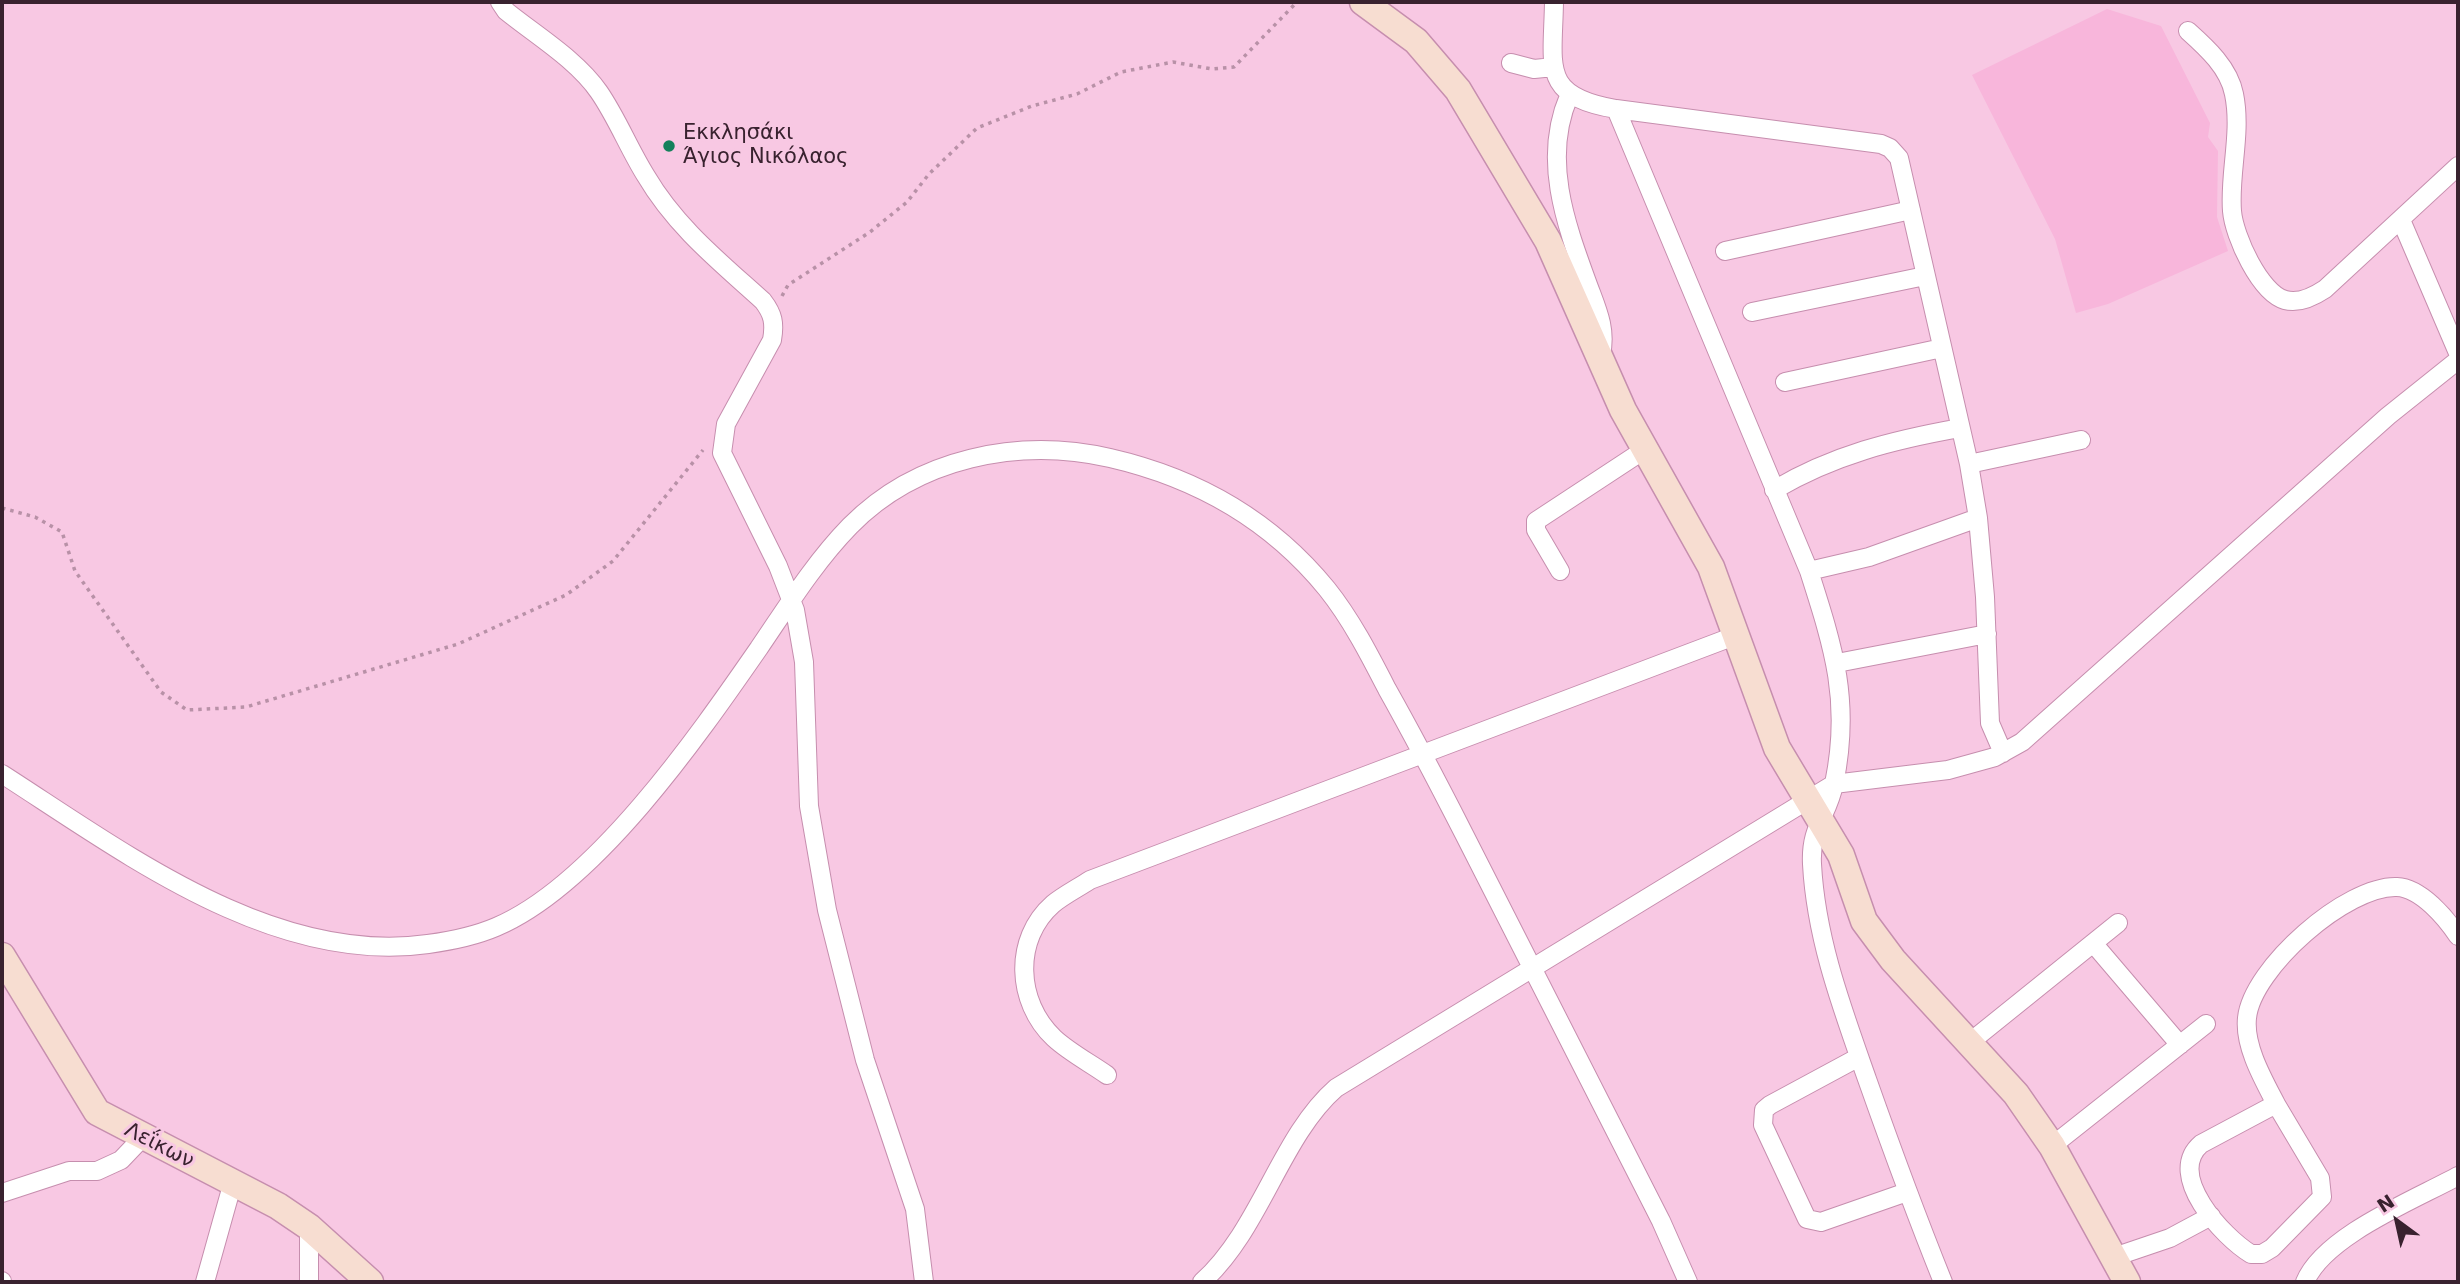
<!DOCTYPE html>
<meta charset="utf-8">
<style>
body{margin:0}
#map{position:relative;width:2460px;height:1284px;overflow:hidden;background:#f8c8e3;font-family:"DejaVu Sans",sans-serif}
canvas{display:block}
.frame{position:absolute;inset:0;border:4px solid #39222f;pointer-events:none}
.north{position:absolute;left:2362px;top:1186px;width:70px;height:70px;-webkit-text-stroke:5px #f8c8e3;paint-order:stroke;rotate:327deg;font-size:19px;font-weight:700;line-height:28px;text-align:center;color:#39222f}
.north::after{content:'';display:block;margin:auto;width:24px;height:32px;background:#39222f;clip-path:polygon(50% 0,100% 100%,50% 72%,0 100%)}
</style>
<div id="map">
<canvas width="2460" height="1284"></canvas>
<div class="frame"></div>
<div class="north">N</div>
</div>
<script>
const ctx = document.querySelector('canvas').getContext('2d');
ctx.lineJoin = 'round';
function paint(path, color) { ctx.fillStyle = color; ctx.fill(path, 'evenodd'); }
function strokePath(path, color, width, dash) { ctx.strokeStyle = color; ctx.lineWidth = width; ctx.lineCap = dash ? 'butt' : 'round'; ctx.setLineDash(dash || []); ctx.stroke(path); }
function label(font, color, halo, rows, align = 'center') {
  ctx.font = font + ' "DejaVu Sans",sans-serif'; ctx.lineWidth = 6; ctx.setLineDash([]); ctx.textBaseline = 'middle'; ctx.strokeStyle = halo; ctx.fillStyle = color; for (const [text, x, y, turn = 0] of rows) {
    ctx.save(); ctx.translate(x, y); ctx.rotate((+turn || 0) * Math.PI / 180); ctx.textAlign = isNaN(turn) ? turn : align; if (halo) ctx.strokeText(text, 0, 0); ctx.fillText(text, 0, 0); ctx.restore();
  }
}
const built = new Path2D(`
 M2107,9L2161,26L2210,123L2208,137L2218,151L2217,217L2228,251L2108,304L2076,313L2055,239L1972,75Z`);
const path = new Path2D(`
 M782,296L788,285L870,232L907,202L929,174L977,128L1032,106L1077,94L1121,72L1173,62L1212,69L1234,67L1297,2
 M2,508L35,517L62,532L75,571L161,692L187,710L246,707L458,644L566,595L613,561L703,450`);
const street = new Path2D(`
 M500,2L506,11C537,36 577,60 599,92C617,118 629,149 646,176C676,227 720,262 763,301C773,314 775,323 772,340L726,424L722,453L778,566L795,610L804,662L809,806L827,910L865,1060L915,1209L924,1282
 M1554,2C1553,67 1540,96 1616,109L1881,144L1890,148L1899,158L1969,464L1978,518L1985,597L1990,723L2003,753
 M2188,31C2207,48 2229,68 2234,94C2242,133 2229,173 2232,211C2234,236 2260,293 2285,300C2299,304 2313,297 2325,289L2458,166
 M1511,63L1534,69L1554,67
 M1569,96C1542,158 1565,222 1587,282C1596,307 1607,328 1601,354
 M1616,109L1809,571C1834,649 1851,702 1834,784C1828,816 1810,826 1812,864C1816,939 1842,1008 1867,1079C1891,1147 1916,1215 1943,1282
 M2401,220L2458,353
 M1725,251L1911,210
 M1752,312L1925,276
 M1785,382L1942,348
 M1969,464L2081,440
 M1774,490C1833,455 1893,440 1960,428
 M1560,571L1536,530V521L1644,450
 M1809,571L1869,557L1978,518
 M1837,663L1987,634
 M2,774C125,853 274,966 428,944C450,941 475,936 496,927C595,885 698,736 759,648C787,607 814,563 850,526C917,458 1018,437 1110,458C1197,478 1270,519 1327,589C1351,619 1369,654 1387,689C1414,737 1439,785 1464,834C1529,963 1595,1092 1661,1221L1688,1282
 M2093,943L2180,1045
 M1969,1043L2118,923
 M1859,1057L1770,1105L1764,1110L1763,1125L1807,1219L1821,1222L1907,1192
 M1107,1075C1090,1063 1069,1052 1054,1038C1016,1002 1013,939 1053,904C1064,895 1078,888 1090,880L1737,635
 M2276,1104L2320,1178L2322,1197L2272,1248L2262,1254H2251C2223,1237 2165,1175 2201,1144Z
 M2276,1104C2263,1079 2244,1046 2247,1018C2252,968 2347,885 2397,887C2421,888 2446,918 2458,936
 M2052,1146L2206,1024
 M2,1193L69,1171H97L121,1160L142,1138
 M309,1227V1282
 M2114,1257L2170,1238L2211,1216
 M2,1281V1282
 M205,1282L233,1182
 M1202,1282C1261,1229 1280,1137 1336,1088L1834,784L1948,770L1995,757L2022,742L2388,416L2458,360
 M2305,1282C2324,1236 2414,1200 2458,1176`);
const secondary = new Path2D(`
 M1363,2L1416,41L1458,90L1548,241L1623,410L1711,567L1777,748L1841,855L1864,921L1893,960L2016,1094L2052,1146L2127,1282
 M2,956L97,1112L278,1206L309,1227L370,1282`);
const markers = [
 [669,146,7,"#14805b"]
];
const poiNames = [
 ["Εκκλησάκι",683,134],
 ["Άγιος Νικόλαος",683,158]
];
const streetNames = [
 ["Λεΐκων",159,1146,27]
];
paint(built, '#f8b6db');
strokePath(street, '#c68eae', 20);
strokePath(secondary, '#c68eae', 29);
strokePath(path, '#b891a7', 3.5, [3.5, 5]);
strokePath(street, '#fff', 18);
strokePath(secondary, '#f7ddd1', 26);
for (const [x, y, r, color] of markers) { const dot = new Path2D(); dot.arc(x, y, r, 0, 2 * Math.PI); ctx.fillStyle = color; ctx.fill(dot); strokePath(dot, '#f8c8e3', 2.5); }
label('21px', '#39222f', '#f8c8e3', poiNames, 'left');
label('21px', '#39222f', '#f8c8e3', streetNames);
</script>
